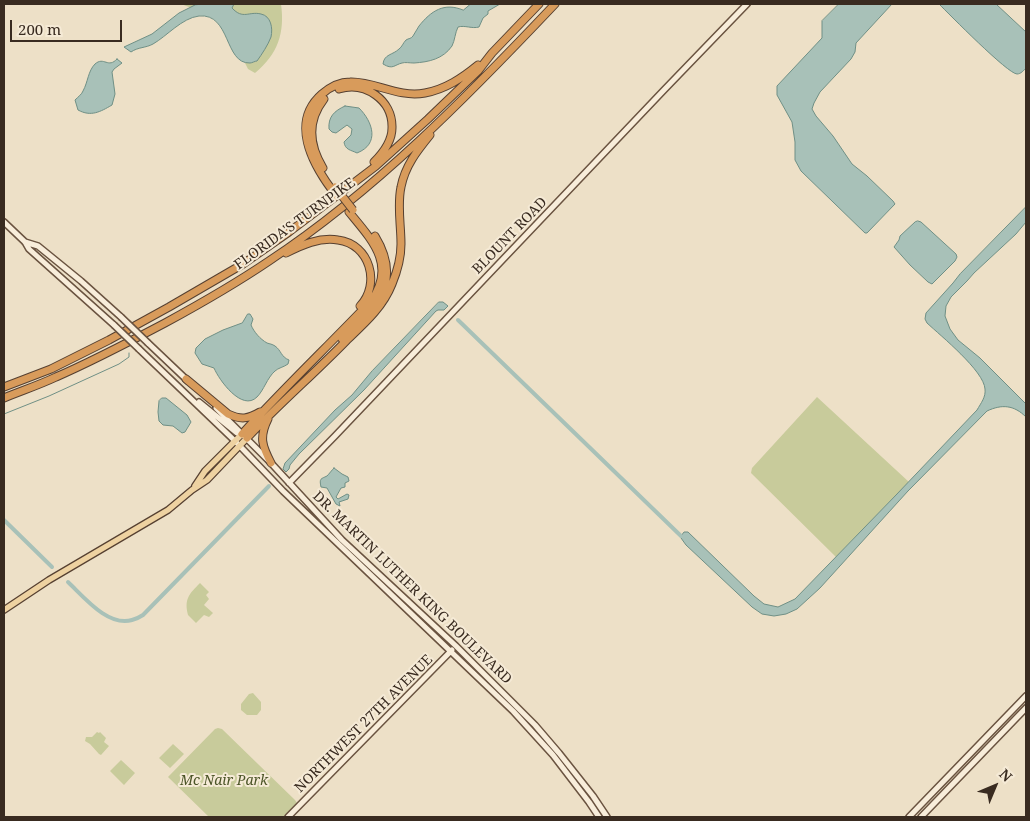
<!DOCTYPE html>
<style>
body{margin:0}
#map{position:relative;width:1030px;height:821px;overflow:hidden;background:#ede0c7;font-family:"Noto Serif",serif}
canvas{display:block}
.frame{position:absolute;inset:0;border:5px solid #392b20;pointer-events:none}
.north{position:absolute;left:970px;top:761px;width:50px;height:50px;-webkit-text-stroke:4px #f5ead6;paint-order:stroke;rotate:45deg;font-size:14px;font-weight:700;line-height:20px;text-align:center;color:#392b20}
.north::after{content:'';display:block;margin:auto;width:18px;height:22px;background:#392b20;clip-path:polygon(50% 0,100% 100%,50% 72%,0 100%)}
.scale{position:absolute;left:10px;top:20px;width:112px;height:22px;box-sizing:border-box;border:2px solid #392b20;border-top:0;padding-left:6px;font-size:15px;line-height:18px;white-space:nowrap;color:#392b20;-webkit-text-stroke:4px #f5ead6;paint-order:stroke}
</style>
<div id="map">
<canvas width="1030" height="821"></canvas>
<div class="frame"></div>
<div class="north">N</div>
<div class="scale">200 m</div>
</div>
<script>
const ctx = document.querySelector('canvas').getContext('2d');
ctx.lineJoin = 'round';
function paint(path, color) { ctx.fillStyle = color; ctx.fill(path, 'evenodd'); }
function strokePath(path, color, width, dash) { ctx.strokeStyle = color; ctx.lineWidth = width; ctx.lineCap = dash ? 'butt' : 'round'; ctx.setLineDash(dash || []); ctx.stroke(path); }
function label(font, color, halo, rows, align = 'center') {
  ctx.font = font + ' "Noto Serif",serif'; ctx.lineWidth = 4; ctx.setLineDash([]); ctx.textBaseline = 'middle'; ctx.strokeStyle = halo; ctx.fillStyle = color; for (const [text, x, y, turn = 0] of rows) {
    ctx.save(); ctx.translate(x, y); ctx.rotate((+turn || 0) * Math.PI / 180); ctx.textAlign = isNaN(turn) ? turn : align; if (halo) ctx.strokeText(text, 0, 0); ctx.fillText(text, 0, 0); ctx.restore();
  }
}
const green = new Path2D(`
 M181,4H281C285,33 278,54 255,73L248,69L238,49L218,18Z
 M817,397L909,482L836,557L751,473L752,468Z
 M200,583L209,592L206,595L209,599L204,605L213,613L209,617L204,615L196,623L188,615C184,599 189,594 200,583Z
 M253,693L261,702V710L257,715H247L241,710V704L249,694Z
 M218,728L222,729L295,800L297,803L283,817H209L168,777L215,729Z
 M97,732L99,733L100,732L106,738L104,742L109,746L101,755L99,754L90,744L85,741L86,737H92Z
 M173,744L184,754L170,768L159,758Z
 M121,760L135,773L124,785L110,771Z`);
const water = new Path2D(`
 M203,4H234L232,8C243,20 249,11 261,14C271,16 273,28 271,37C268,45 262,54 257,61C255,61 252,63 250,63C224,64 231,13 199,16C182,18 167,36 153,44C146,48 138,47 131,52L124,47L152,34L179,13L195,5Z
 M471,4H500L488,11V14L483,18L479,27C472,29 465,25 458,27C455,33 455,40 452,46C443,59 429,62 414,63C410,63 405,62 402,63C394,65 393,70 383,64C384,54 393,55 399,49C402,47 403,43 406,40C409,38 411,39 413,36C415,33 417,29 419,26C431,11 444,2 463,10Z
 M839,4H892L856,43L855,52L851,59L820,92L814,103L812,109L816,116L833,136L852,164L867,176L893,201L895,204L867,233H865L801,171L795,160V142L792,122L777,95V86L822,38V21Z
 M939,4H996L1026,32V68C1024,70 1021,74 1017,74C1008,74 949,14 939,4Z
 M117,59L122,63L114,69L112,72L115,94L112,105C100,112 91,117 78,110L75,100C78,97 82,94 83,91C88,82 88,71 95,64C104,56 108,69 117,59Z
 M345,106L359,108C373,122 380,144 357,153C351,150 345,150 344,142L351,135L352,129L347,125L336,133L332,132L329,129C328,117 334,111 345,106Z
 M1026,207V222L1016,234L974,273L967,281L951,297L946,306L945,316L950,329L958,340L980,358L1026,404V417C1014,405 1002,404 987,411L908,491L820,588L797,609L786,614L774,616L762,614L752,607L686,545L681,538V536L684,532H688L754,596L764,604L778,607L795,599L897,494L977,410C981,403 986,397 985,389C984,371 941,336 927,323L925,319L926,313L953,283L960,274Z
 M918,221L921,222L956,254L957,257L955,261L932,284L928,282L910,265L894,247L899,240L900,236L915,222Z
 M439,302H443L448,306L444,310H438L436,311L364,390L299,454L290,465L289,469L286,472L283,469L285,463L335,410L352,395L372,371Z
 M248,314H250L253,319L251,325C254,332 260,339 267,343C270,344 272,344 275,346C281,350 281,357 289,360L288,364C284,367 278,368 275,371C267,378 264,390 257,397C242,412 219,380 214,368L202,364L195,353L196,348L205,339L223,330L242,323Z
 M162,398H166L187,415L191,422L185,432L182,433L173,426L163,425L159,421L158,412L159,401Z
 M334,468L342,474L348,477L349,481L345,483V487L341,488L336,497L338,499L347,494L349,495L348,499L339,502L340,506L336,504L327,488L321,487C319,478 321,479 327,476C329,474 332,470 334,468Z`);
const stream = new Path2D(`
 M4,414L49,396L119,364L129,357V353`);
const canal = new Path2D(`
 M458,320L681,536
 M4,520L52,567
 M68,582C84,597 108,627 132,620C136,619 140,617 143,615L269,486`);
const secondary = new Path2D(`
 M4,222L25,242L29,249L114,325
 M25,242L38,246L81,281L121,317
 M148,343L188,381
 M139,349L235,441L283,491L513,711L553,755L589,802L599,817
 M199,402L237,433H239
 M216,408L271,463L342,540L456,646L535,725L559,753L593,796L607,817
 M289,483L335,436L664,90L747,4
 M288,817L452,650
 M909,817L1026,696
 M921,817L1026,708`);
const primary = new Path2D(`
 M195,486L205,471L242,434
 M4,610L49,580L168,510L192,490L207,480L247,438`);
const highway = new Path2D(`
 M339,89C365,81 393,100 392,128C392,141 383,153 374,162
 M323,168C309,145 307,121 324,99
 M332,190C312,163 290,122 322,94C330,87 339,82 350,82C375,81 397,98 425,93C446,89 462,78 478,65
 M286,253C302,245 319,237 338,240C370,244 381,284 360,306
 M342,339L376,303C392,281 389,259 375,236
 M186,379L228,414C241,420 248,419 260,412
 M4,387L51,369L109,340L169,307L243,264L289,232L376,166L428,119L478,71L492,53L539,4
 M4,398C21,391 39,385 56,377C93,361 129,342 165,323C200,304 235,284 269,261C376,190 467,97 555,4
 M268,419C259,437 262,446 271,463
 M242,434C284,388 328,346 371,301C397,265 372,240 349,212
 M247,438C279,404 315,373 347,340C365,323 383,307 392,284C397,272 401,258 401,244C401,225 397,205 401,187C405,166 417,151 430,135`);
const secondaryBridge = new Path2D(`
 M121,317L148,343
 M114,325L139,349`);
const highwayBridge = new Path2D(`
 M335,187L353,210`);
const streetNames = [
 ["FLORIDA'S TURNPIKE",295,224,-36],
 ["BLOUNT ROAD",510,236,-46],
 ["DR. MARTIN LUTHER KING BOULEVARD",412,588,44],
 ["NORTHWEST 27TH AVENUE",364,724,-45]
];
const parkNames = [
 ["Mc Nair Park",224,781]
];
paint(green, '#c8cb9b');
paint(water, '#a8c1b8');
strokePath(water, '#6f8f85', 1);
strokePath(stream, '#6f8f85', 1);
strokePath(canal, '#a8c1b8', 4);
strokePath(secondary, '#6a5340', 8);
strokePath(primary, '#564031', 8);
strokePath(highway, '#564031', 9);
strokePath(secondary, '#f8edda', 5);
strokePath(primary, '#eed2a1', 5.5);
strokePath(highway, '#d89b5b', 7);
strokePath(secondaryBridge, '#6a5340', 8, []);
strokePath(highwayBridge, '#564031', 9, []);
strokePath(secondaryBridge, '#f8edda', 5);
strokePath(highwayBridge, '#d89b5b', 7);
label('14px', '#392b20', '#f5ead6', streetNames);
label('italic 14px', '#4b5427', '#f5ead6', parkNames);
</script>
